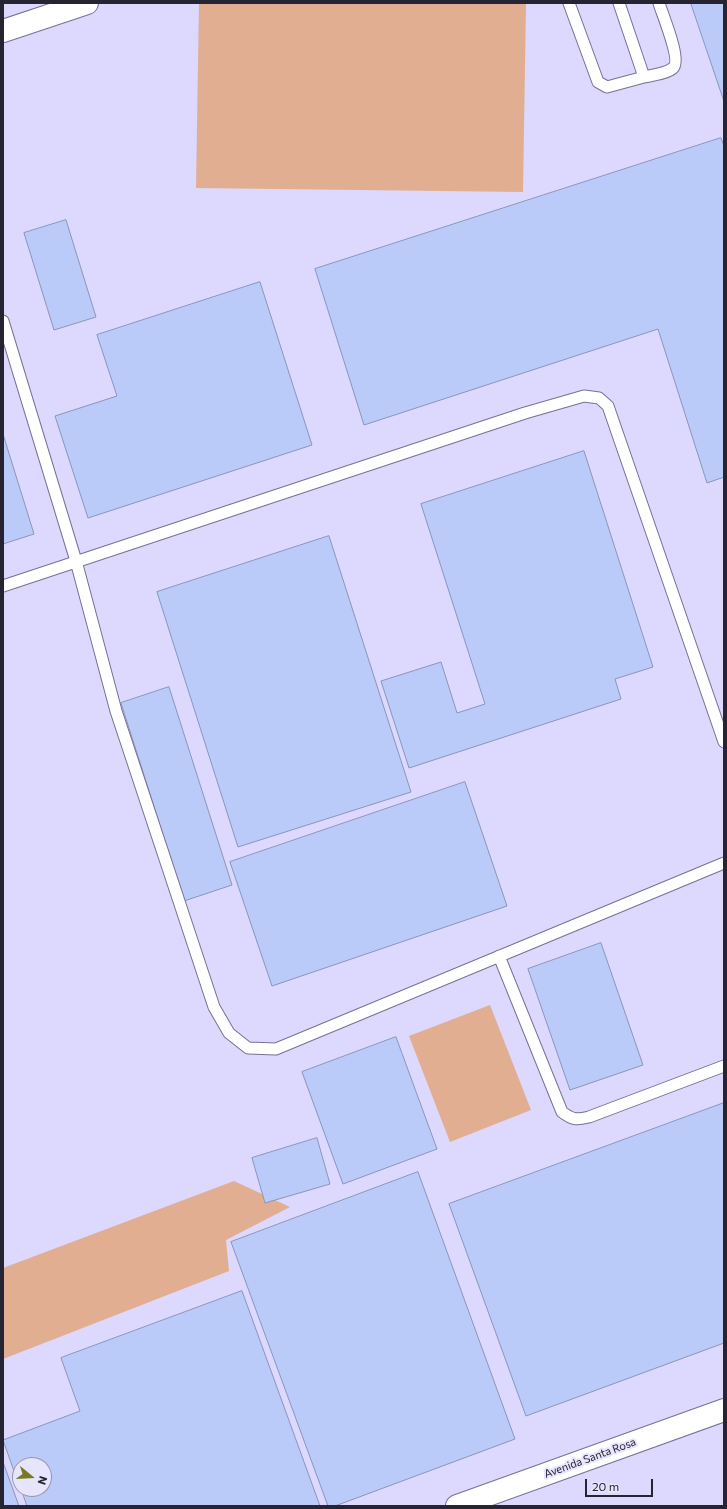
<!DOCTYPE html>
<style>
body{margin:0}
#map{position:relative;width:727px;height:1509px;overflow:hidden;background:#e7e4fd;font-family:Commissioner,sans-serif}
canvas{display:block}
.frame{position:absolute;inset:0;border:4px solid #262433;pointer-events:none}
.north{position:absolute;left:12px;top:1457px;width:40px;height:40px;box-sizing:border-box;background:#e7e4fd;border:1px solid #9a97ac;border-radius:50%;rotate:108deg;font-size:11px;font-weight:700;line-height:16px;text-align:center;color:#262433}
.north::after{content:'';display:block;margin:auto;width:14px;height:18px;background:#787a22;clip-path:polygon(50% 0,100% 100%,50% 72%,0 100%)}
.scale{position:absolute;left:585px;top:1479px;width:68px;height:18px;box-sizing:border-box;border:2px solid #262433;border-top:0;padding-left:5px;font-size:12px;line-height:14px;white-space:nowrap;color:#262433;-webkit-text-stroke:3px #e7e4fd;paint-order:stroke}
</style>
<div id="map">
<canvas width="727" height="1509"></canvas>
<div class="frame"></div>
<div class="north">N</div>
<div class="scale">20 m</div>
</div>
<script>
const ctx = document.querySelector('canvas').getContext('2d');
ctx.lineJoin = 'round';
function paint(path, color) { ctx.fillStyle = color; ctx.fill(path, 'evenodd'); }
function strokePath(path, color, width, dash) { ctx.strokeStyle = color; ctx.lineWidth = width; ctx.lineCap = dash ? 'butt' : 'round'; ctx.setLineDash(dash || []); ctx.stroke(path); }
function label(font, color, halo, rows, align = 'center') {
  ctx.font = font + ' Commissioner,sans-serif'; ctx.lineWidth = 4; ctx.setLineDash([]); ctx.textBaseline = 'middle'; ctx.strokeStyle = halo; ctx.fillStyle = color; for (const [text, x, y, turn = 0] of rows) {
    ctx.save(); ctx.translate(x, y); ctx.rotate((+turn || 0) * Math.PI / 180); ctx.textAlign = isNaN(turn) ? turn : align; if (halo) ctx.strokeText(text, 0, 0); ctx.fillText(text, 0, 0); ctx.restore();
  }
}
const built = new Path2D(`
 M3,3H724V1506H3ZM20,1465H44V1489H20Z`);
const green = new Path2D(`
 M199,3H526L523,192L196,188Z
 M490,1005L531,1110L450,1142L409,1036Z
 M234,1181L290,1207L226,1240L229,1271L3,1359V1268Z`);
const building = new Path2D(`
 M691,3H724V101Z
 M721,138L724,146V477L707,483L658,329L364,425L315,269Z
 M66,220L96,317L54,330L24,233Z
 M260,282L312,445L88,518L55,416L117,396L97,335Z
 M3,434L34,534L3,544Z
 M584,451L653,667L615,679L621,699L409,768L381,681L441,662L457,713L485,704L421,504Z
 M329,536L411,792L238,847L157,592Z
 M169,687L232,885L184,901L121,703Z
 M465,782L507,906L272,986L230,862Z
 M601,943L643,1065L570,1090L528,969Z
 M396,1037L437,1149L343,1184L302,1072Z
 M724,1103V1343L526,1416L449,1204Z
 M317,1138L330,1184L265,1203L252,1158Z
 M418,1172L515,1439L335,1506H328L231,1242Z
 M242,1291L320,1506H27L21,1489H44V1465H20V1488L3,1440L80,1411L61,1358Z
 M3,1462L19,1506H3Z`);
const lane = new Path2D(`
 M569,3L598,82L607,87L644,77
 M619,3L644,77C653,75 666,74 673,68C682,60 662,14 659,3
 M3,321L76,561L116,711L214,1007L229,1033L248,1048L276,1049L724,863
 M3,586L525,413L584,396L599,398L608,406L724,742
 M499,956L562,1112C573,1120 576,1120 589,1117L724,1066`);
const street = new Path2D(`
 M457,1506L724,1410`);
const secondary = new Path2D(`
 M3,31L87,3`);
const streetNames = [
 ["Avenida Santa Rosa",590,1458,-20]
];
paint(built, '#dcd8fe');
paint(green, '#e1ae91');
paint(building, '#bacaf9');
strokePath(building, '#8a96ba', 1);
strokePath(lane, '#767195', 13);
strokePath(street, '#767195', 24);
strokePath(secondary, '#767195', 24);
strokePath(lane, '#fff', 11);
strokePath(street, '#fff', 22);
strokePath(secondary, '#fff', 22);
label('11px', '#262433', '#e7e4fd', streetNames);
</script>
